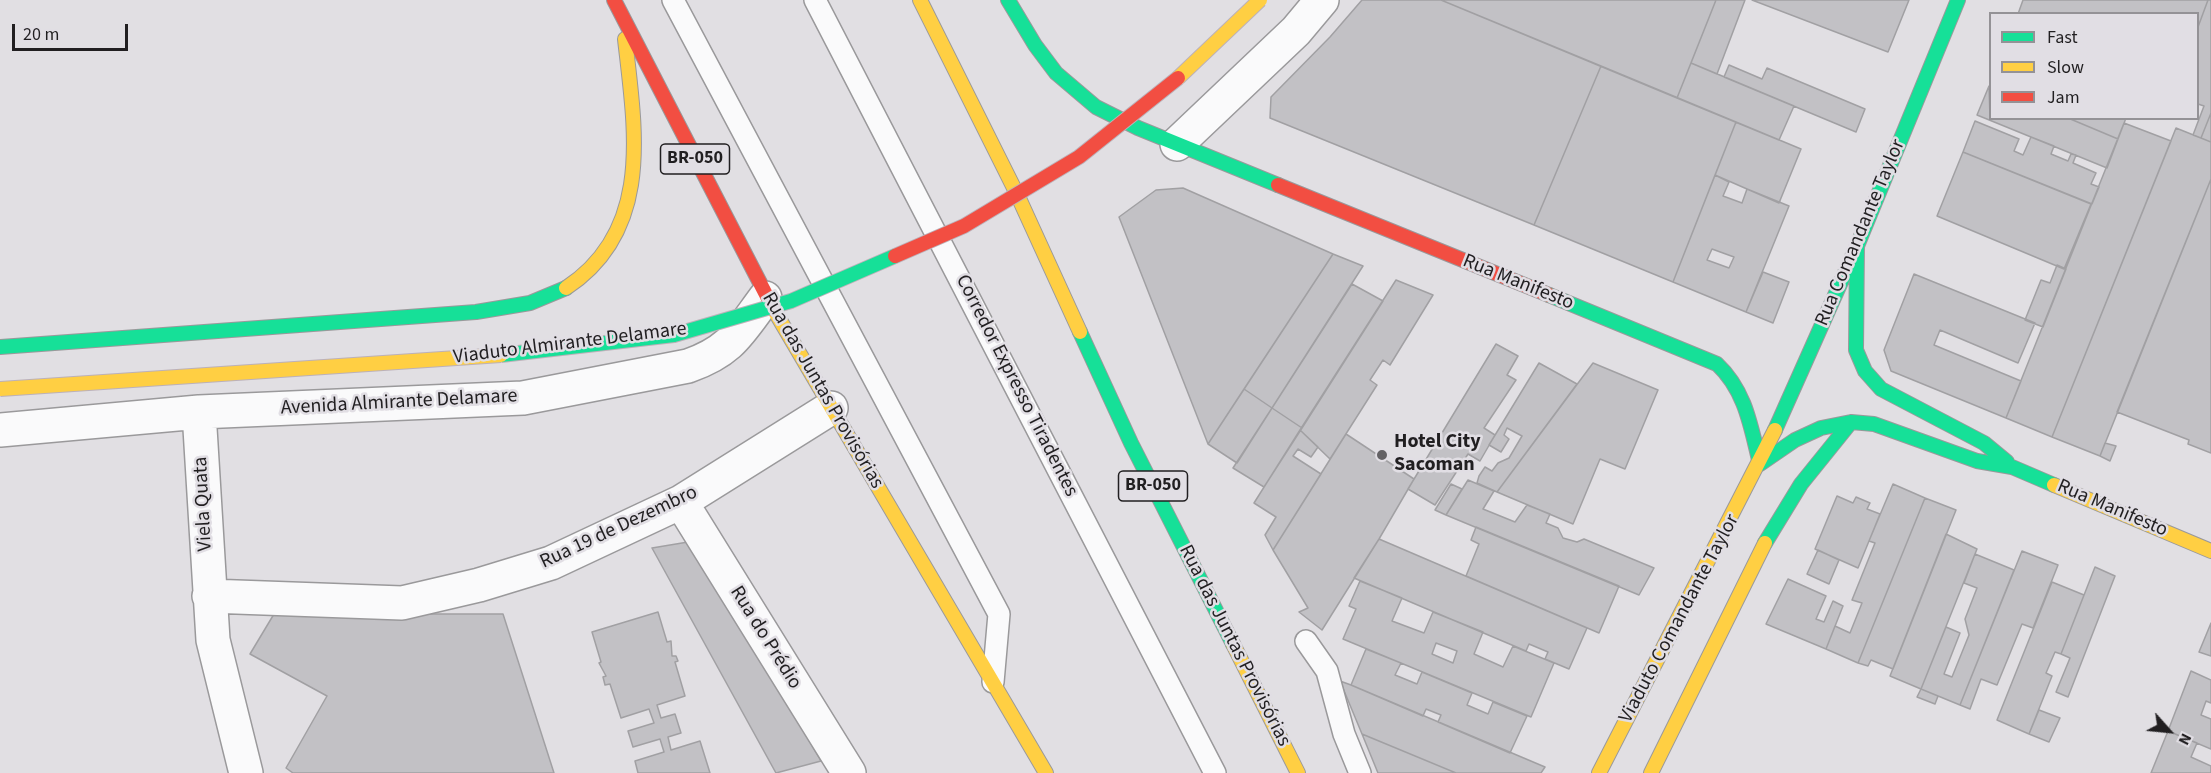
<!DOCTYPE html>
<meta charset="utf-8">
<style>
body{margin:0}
#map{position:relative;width:2211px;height:773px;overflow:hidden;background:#e1dfe3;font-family:"Source Sans 3",sans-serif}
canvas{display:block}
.legend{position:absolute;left:1989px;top:12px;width:210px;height:108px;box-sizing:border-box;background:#e1dee4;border:2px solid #949296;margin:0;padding:8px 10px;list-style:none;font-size:18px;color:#211f21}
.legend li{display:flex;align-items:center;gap:12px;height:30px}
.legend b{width:30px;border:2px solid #949296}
.north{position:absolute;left:2139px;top:701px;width:60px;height:60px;-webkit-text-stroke:4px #e1dee4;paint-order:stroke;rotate:117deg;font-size:16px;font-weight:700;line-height:24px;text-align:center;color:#211f21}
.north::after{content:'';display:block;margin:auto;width:21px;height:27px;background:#211f21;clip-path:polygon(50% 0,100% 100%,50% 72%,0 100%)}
.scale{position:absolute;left:12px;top:24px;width:116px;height:27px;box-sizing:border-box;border:3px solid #211f21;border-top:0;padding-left:8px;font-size:18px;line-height:21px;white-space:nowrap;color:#211f21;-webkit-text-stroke:4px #e1dee4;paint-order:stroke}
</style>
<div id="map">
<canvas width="2211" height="773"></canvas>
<ul class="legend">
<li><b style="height:8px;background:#16e098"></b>Fast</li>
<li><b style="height:8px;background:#ffcf43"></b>Slow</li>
<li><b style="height:8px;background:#f24e42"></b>Jam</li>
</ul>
<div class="north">N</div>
<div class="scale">20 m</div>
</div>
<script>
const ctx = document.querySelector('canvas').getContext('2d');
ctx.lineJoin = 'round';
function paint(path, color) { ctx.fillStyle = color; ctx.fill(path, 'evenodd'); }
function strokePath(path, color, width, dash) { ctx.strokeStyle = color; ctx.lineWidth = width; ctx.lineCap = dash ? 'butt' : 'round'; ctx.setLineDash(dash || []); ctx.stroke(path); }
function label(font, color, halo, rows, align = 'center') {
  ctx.font = font + ' "Source Sans 3",sans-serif'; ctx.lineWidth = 5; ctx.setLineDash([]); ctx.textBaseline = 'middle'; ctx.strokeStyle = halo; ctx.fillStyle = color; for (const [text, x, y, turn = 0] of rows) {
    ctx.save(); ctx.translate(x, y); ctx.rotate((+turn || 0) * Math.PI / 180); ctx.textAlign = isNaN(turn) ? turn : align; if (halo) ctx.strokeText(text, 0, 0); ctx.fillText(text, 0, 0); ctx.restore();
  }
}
const building = new Path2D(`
 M1362,0H1441L1601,66L1534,225L1270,118L1271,97L1330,37Z
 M1441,0H1716L1677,98Z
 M1716,0H1745L1717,74L1691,63Z
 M1752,0H1909L1888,52Z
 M2023,0H2208L2198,27V14H2018Z
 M2208,0H2211V113L2201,138L2193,135L2204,106L2198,104V27Z
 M1691,63L1794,106L1779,140L1677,98Z
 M1729,65L1762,79L1767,68L1865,109L1856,132L1724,77Z
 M1601,66L1736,122L1673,282L1534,225Z
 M1989,86L1990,118H2068L2118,139L2107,168L1977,115Z
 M2211,113V142L2201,138Z
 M2068,118H2126L2118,139Z
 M1975,121L2019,139L2014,151L2023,155L2031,137L2054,146L2051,154L2068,161L2071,154L2076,155L2073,163L2096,173L2091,184L2099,187L2092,204L1963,152Z
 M1736,122L1801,149L1779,203L1715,175Z
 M2124,123L2171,141L2052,437L2006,418Z
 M2176,128L2211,142V179L2100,456L2052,437Z
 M1963,152L2091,204L2064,269L1937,216Z
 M1715,175L1729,182L1723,196L1742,203L1747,189L1789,206L1746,312L1673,282ZM1712,249L1734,257L1729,268L1707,260Z
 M2211,179V453L2188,444L2189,440L2117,412Z
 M1183,188L1333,254L1208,444L1119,217L1156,190Z
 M1333,254L1363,266L1272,408L1244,389Z
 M2057,265L2066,269L2043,327L2025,320L2041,280L2050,283Z
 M1763,272L1789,282L1773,323L1746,312Z
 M1914,274L2035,323L2018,363L1940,330L1934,345L2021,381L2006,418L1891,371L1884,350Z
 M1396,280L1433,295L1390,365L1383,360L1370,380L1377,385L1330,459L1300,430Z
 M1352,284L1383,301L1302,428L1272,408Z
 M1496,344L1518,356L1507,375L1516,380L1484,428L1495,435L1480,461L1468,454L1435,505L1408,489Z
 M1539,363L1577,384L1497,492L1477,483L1479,476L1485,467L1492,471L1498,463L1509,458L1522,436L1507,428L1504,435L1509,439L1501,452L1489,445Z
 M1593,363L1658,390L1625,469L1600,459L1573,524L1497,492Z
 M1244,389L1272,408L1237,463L1208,444Z
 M1272,408L1302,428L1264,487L1233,468Z
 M1300,430L1318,447L1311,457L1298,449L1293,456L1321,474L1273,550L1265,535L1276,517L1254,503Z
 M1346,434L1414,479L1379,539L1322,630L1299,612L1308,608L1273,550Z
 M2105,443L2116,446L2110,461L2100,456Z
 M1468,480L1494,491L1483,509L1515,522L1527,505L1550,514L1546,523L1558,528L1563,538L1577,542L1584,539L1654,568L1639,595L1446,515Z
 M1451,484L1462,489L1446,515L1435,510Z
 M1893,484L1925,498L1858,663L1826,649L1835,626L1850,633L1862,603L1852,600L1875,543L1869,541Z
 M1837,496L1853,503L1856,497L1870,503L1867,509L1880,514L1858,568L1815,549Z
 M1925,498L1956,510L1893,669L1871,660L1868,666L1858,663Z
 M1476,527L1619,586L1599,633L1466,576L1479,544L1471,540Z
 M1946,534L1977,549L1921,689L1890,676Z
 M1379,539L1587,628L1569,669L1545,659L1548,652L1529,644L1526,651L1354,578Z
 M694,541L821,761L776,773L652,548Z
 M1818,550L1839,560L1829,584L1807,574Z
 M2022,551L2058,565L2033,628L2022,624L1997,685L1981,679L1970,709L1960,705Z
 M1975,554L2014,570L1960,705L1921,689L1946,627L1960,633L1944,674L1952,677L1969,635L1965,619L1977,588L1964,583Z
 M2095,567L2115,576L2068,697L2056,692L2070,658L2061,654Z
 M1788,579L1826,596L1816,619L1824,622L1833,601L1843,606L1826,649L1766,624Z
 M1360,581L1402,598L1392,621L1424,633L1433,612L1483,632L1474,654L1503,667L1513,646L1554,663L1531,717L1343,639L1356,609L1349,606ZM1436,643L1457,651L1453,663L1432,654Z
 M2052,582L2084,595L2061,654L2055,652L2046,673L2052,676L2029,734L1997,720Z
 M658,612L667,642L671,641L672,656H676L678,661L675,662L685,696L657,705L661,718L675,714L681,733L668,737L671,750L700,741L710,773H638L635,761L664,752L660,739L633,747L628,731L654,723L649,709L621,718L610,684L605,685L603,677L606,676L599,663L601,662L592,632Z
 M274,614H503L554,773H293L286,768L327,696L250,654Z
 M2211,623V656L2199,652Z
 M1366,649L1401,663L1395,675L1417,684L1422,672L1472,693L1467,705L1488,714L1493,702L1527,716L1510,753L1438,722L1441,715L1426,709L1423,716L1351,685Z
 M2191,671L2211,680V703L2206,701L2201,715L2211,719V749L2168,731Z
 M1340,681L1351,685L1545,767L1541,773H1456L1362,734Z
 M1921,689L1938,696L1935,704L1917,697Z
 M2039,710L2060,718L2049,742L2029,734Z
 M2168,731L2197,743L2191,757L2211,766V773H2151Z
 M1362,734L1456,773H1378Z`);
const lane = new Path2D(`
 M673,0L999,614L993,682
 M815,0L1215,773
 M1306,641L1327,671L1344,734L1360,773`);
const street = new Path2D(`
 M1177,144L1296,31L1322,0
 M199,412L213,640L246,773
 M0,430L199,412L523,398L688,366C731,351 739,333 765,298
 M681,502L849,773
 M209,596L402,603L479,585L551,563L681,502L831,408`);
const fast = new Path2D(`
 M1008,0L1035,45L1056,73L1096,107L1138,128L1278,185
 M1857,246L1856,350L1865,371L1881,389L1984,443L2007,462
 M1549,295L1717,364C1746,391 1751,428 1760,464L1795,440L1821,428L1851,422L1874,424L1977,461L2012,467L2054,485
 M1080,332L1131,443L1233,644
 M0,347L476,312L530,303L566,288
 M1775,430L1857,246L1958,0
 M1765,543L1801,484L1851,422`);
const slow = new Path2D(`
 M920,0L1017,194L1080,332
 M566,288C654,230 635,129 625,39
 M774,310L1046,773
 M2054,485L2211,551
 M1233,644L1298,773
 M1599,773L1775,430
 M1651,773L1765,543`);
const jam = new Path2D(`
 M614,0L774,310
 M1278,185L1549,295`);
const fastBridge = new Path2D(`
 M501,355L674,335L791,301L895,256`);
const slowBridge = new Path2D(`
 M1178,78L1260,0
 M0,389L501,355`);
const jamBridge = new Path2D(`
 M895,256L964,226L1079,157L1178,78`);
const markers = [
 [1382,455,6,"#646265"]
];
const shields = [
 [695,159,69],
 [1153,486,69]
];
const shieldNames = [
 ["BR-050",695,159],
 ["BR-050",1153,486]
];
const streetNames = [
 ["Rua Comandante Taylor",1861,233,-67],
 ["Rua Manifesto",1518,283,22],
 ["Viaduto Almirante Delamare",570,344,-7],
 ["Corredor Expresso Tiradentes",1016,386,63],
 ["Rua das Juntas Provisórias",822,391,60],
 ["Avenida Almirante Delamare",399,403,-3],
 ["Viela Quata",204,504,-93],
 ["Rua Manifesto",2112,509,23],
 ["Rua 19 de Dezembro",619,528,-25],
 ["Viaduto Comandante Taylor",1680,619,-62],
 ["Rua do Prédio",765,638,58],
 ["Rua das Juntas Provisórias",1234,646,63]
];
const poiNames = [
 ["Hotel City",1394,443],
 ["Sacoman",1394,466]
];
paint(building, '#c2c1c5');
strokePath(building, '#a1a0a3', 1.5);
strokePath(lane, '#9a999b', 24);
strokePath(street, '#9a999b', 36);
strokePath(fast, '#9a999b', 16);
strokePath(slow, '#9a999b', 16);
strokePath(jam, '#9a999b', 16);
strokePath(lane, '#fafafb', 21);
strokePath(street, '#fafafb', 33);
strokePath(fast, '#16e098', 14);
strokePath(slow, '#ffcf43', 14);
strokePath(jam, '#f24e42', 14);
strokePath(fastBridge, '#bcb1b9', 16, []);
strokePath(slowBridge, '#bcb1b9', 16, []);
strokePath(jamBridge, '#bcb1b9', 16, []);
strokePath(fastBridge, '#16e098', 14);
strokePath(slowBridge, '#ffcf43', 14);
strokePath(jamBridge, '#f24e42', 14);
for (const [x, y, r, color] of markers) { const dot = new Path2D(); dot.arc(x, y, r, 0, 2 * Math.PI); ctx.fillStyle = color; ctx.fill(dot); strokePath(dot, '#e1dee4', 2); }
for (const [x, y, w] of shields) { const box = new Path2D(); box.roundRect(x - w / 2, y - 15, w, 30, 4.5); ctx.fillStyle = '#e1dee4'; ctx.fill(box); strokePath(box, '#211f21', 1.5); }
label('bold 18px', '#211f21', null, shieldNames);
label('20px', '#211f21', '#e1dee4', streetNames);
label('bold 20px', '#211f21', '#e1dee4', poiNames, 'left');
</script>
